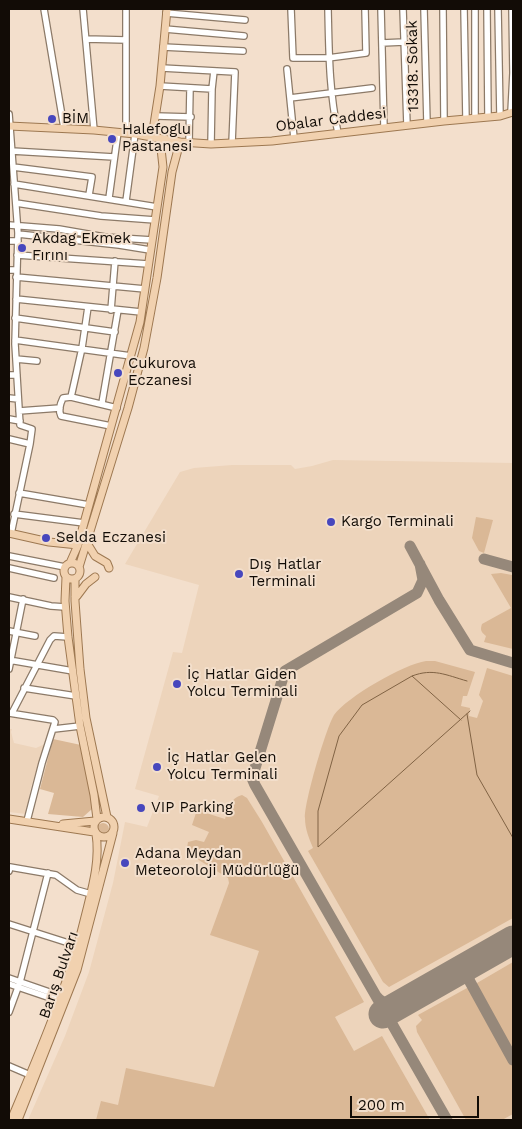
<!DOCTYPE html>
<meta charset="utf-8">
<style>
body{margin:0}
#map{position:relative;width:522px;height:1129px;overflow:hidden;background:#f3dfcc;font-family:"Work Sans",sans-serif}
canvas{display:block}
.frame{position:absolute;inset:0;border:10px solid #120c06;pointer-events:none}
.scale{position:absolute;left:350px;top:1096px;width:129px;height:22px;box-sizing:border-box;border:2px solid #120c06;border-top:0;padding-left:6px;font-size:15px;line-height:18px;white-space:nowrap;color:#120c06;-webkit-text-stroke:4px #f3dfcc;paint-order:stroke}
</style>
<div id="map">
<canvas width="522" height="1129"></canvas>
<div class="frame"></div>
<div class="scale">200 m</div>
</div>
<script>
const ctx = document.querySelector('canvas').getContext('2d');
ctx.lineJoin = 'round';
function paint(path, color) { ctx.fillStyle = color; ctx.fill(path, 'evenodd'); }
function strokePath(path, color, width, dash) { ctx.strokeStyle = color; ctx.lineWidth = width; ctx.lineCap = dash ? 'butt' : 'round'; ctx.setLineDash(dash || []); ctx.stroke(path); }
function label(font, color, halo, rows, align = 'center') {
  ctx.font = font + ' "Work Sans",sans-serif'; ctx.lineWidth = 4; ctx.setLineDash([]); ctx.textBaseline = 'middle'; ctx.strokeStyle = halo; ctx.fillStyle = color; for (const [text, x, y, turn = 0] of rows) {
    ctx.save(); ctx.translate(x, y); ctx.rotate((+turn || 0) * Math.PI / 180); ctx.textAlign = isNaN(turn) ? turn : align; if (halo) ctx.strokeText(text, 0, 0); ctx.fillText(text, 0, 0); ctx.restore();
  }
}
const built = new Path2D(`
 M333,460L513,463V1120H28L65,1036L89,972L113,883L125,822L147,827L159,796L135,789L173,652L182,653L199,585L125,564L180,472L194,468L232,465H291L295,469L312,466Z
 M9,729H12L11,732L14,743L36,748L45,744L31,787L26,814L9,812Z`);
const green = new Path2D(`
 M476,517L493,520L484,553L479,551L472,538Z
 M513,571V649L484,642L486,636C481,632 480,630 482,624L511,608L491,574L501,573L512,575Z
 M426,661H435L475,672L467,696H463L461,706L470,708L469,716L477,718L483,701L479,695L487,668L513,676V918L389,987L383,982L308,851L313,848C309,838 305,829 305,818C304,803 326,728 334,715C347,697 404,664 426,661Z
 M53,739L81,745L92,801V809L83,817L48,814L54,793L40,789Z
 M242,795L247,798L262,822L364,1002L335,1017L354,1051L382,1036L430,1120H96L101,1101L118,1105L126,1068L214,1087L259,951L210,935L229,883L228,878L189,854L187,848L188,842L196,840L204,842L209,832L192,825L198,807L203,809V812L225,819C229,808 230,798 242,795Z
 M97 829a6 6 0 1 1 12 0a6 6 0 1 1-12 0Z
 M513,962V1055L477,988V983Z
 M467,988L473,991L513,1066V1114L502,1120H466L417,1032L416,1026L422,1020L418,1015Z`);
const stream = new Path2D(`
 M412,676L362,705L339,736L318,811V847L470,711
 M467,714L477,775L513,838
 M461,720L412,676C433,668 446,675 467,681`);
const taxiway = new Path2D(`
 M410,546L439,600L470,650L513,663
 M484,559L513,567
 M474,962L470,972L469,980L513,1060
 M376,996L255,785L252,778L285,671L417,593L423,580L420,564
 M392,1023L391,1013L404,1002C393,1005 384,1006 376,996L447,1120`);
const runway = new Path2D(`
 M383,1014L513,940`);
const minor = new Path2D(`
 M44,9L64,128
 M83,9L94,130
 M291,9L293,58H328L366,53L365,9
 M328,9C329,51 329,91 338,133
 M381,9L384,128
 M403,9L407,125
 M424,9L427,123
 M443,9L444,121
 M464,9L466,119
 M475,9V118
 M487,9L488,117
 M498,9L500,116
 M166,13L245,20
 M165,29L244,36
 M86,39L126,40
 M382,43L404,42
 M163,47L243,51
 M162,68L235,72L232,143
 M287,69L294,138
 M160,86L212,89L211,144
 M212,89L214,71
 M290,98L372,88
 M511,112L513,73L512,9
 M9,114L18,233L15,344L20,425L32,429L30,444L11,534
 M156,116L191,117
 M126,133V9
 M189,143L190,88
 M12,151L114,157
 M13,167L92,177L89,195
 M14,184L157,207
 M109,198L118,132
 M126,201L135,134
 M16,203L101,216L155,220
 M9,225L59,229L105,237L152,240
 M18,234L119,245L150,250
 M9,241H18
 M17,255L148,264
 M9,270H17
 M16,277L145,289
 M16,299L141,312
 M111,310L115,261
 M15,318L115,332
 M15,340L131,356
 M16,359L37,361
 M9,375H17
 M71,397L82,348L88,307
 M9,398L18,399
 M102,403L118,310
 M19,411L60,408
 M9,419L20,421
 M111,426L61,416C58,410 60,404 63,398L71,397L117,408
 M9,439L30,444
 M19,493L89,505
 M14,514L84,523
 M9,556L65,567
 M9,568L54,578
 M9,597L51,606L65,607
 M9,631L35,636
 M9,660L73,671
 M9,669L23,599
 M24,688L76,696
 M9,713L53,720L55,722L42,763L27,821
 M12,713L50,640L54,636L68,637
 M54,729L80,726
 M9,871L10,867L56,875L77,890L91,894
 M9,924L78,946
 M9,978L61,996
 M9,984L59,1001
 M9,1012L20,982L48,873
 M9,1066L30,1075`);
const major = new Path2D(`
 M9,126L94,130L135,134L180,142L211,144L272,141L444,121L500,116L513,112
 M152,137L160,86L167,9
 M9,533L49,542L78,545
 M87,543L95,556L107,563L109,568
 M64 571a8 8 0 1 1 16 0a8 8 0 1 1-16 0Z
 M70,563L78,545L84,523L140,322L163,167L160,139
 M79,567L128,408L144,348L157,278L172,172L180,142
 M66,577L65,601L68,637L80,726L94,795L97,819
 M75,579V601L80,669L86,718L107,817
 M75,597L77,596L86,584L95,577
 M94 827a10 10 0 1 1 20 0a10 10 0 1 1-20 0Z
 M9,819L94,832
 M63,824L95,821
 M11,1120C40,1051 70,982 87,909C93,885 100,859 96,834
 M18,1120L77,970L113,833`);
const markers = [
 [52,119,5,"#4747bd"],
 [112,139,5,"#4747bd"],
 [22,248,5,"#4747bd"],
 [118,373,5,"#4747bd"],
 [331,522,5,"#4747bd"],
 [46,538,5,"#4747bd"],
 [239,574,5,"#4747bd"],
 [177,684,5,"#4747bd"],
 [157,767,5,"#4747bd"],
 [141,808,5,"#4747bd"],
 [125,863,5,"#4747bd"]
];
const streetNames = [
 ["13318. Sokak",413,66,-91],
 ["Obalar Caddesi",331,120,-7],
 ["Barış Bulvarı",59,975,-71]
];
const poiNames = [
 ["BİM",62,119],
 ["Halefoglu",122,130],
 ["Pastanesi",122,147],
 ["Akdag Ekmek",32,239],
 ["Fırını",32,256],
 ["Cukurova",128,364],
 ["Eczanesi",128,381],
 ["Kargo Terminali",341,522],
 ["Selda Eczanesi",56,538],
 ["Dış Hatlar",249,565],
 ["Terminali",249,582],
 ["İç Hatlar Giden",187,675],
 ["Yolcu Terminali",187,692],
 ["İç Hatlar Gelen",167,758],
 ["Yolcu Terminali",167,775],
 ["VIP Parking",151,808],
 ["Adana Meydan",135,854],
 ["Meteoroloji Müdürlüğü",135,871]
];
paint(built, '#edd4bb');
paint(green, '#dab896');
strokePath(stream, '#816344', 1);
strokePath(taxiway, '#96887a', 11);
strokePath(runway, '#96887a', 29);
strokePath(minor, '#8c7a68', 8);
strokePath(major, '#9d7851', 9);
strokePath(minor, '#fff', 5.5);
strokePath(major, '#f1d1af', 7);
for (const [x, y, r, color] of markers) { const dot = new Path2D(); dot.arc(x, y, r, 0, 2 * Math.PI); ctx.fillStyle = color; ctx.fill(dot); strokePath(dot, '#f3dfcc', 2); }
label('15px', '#120c06', '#f3dfcc', streetNames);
label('15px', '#120c06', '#f3dfcc', poiNames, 'left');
</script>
